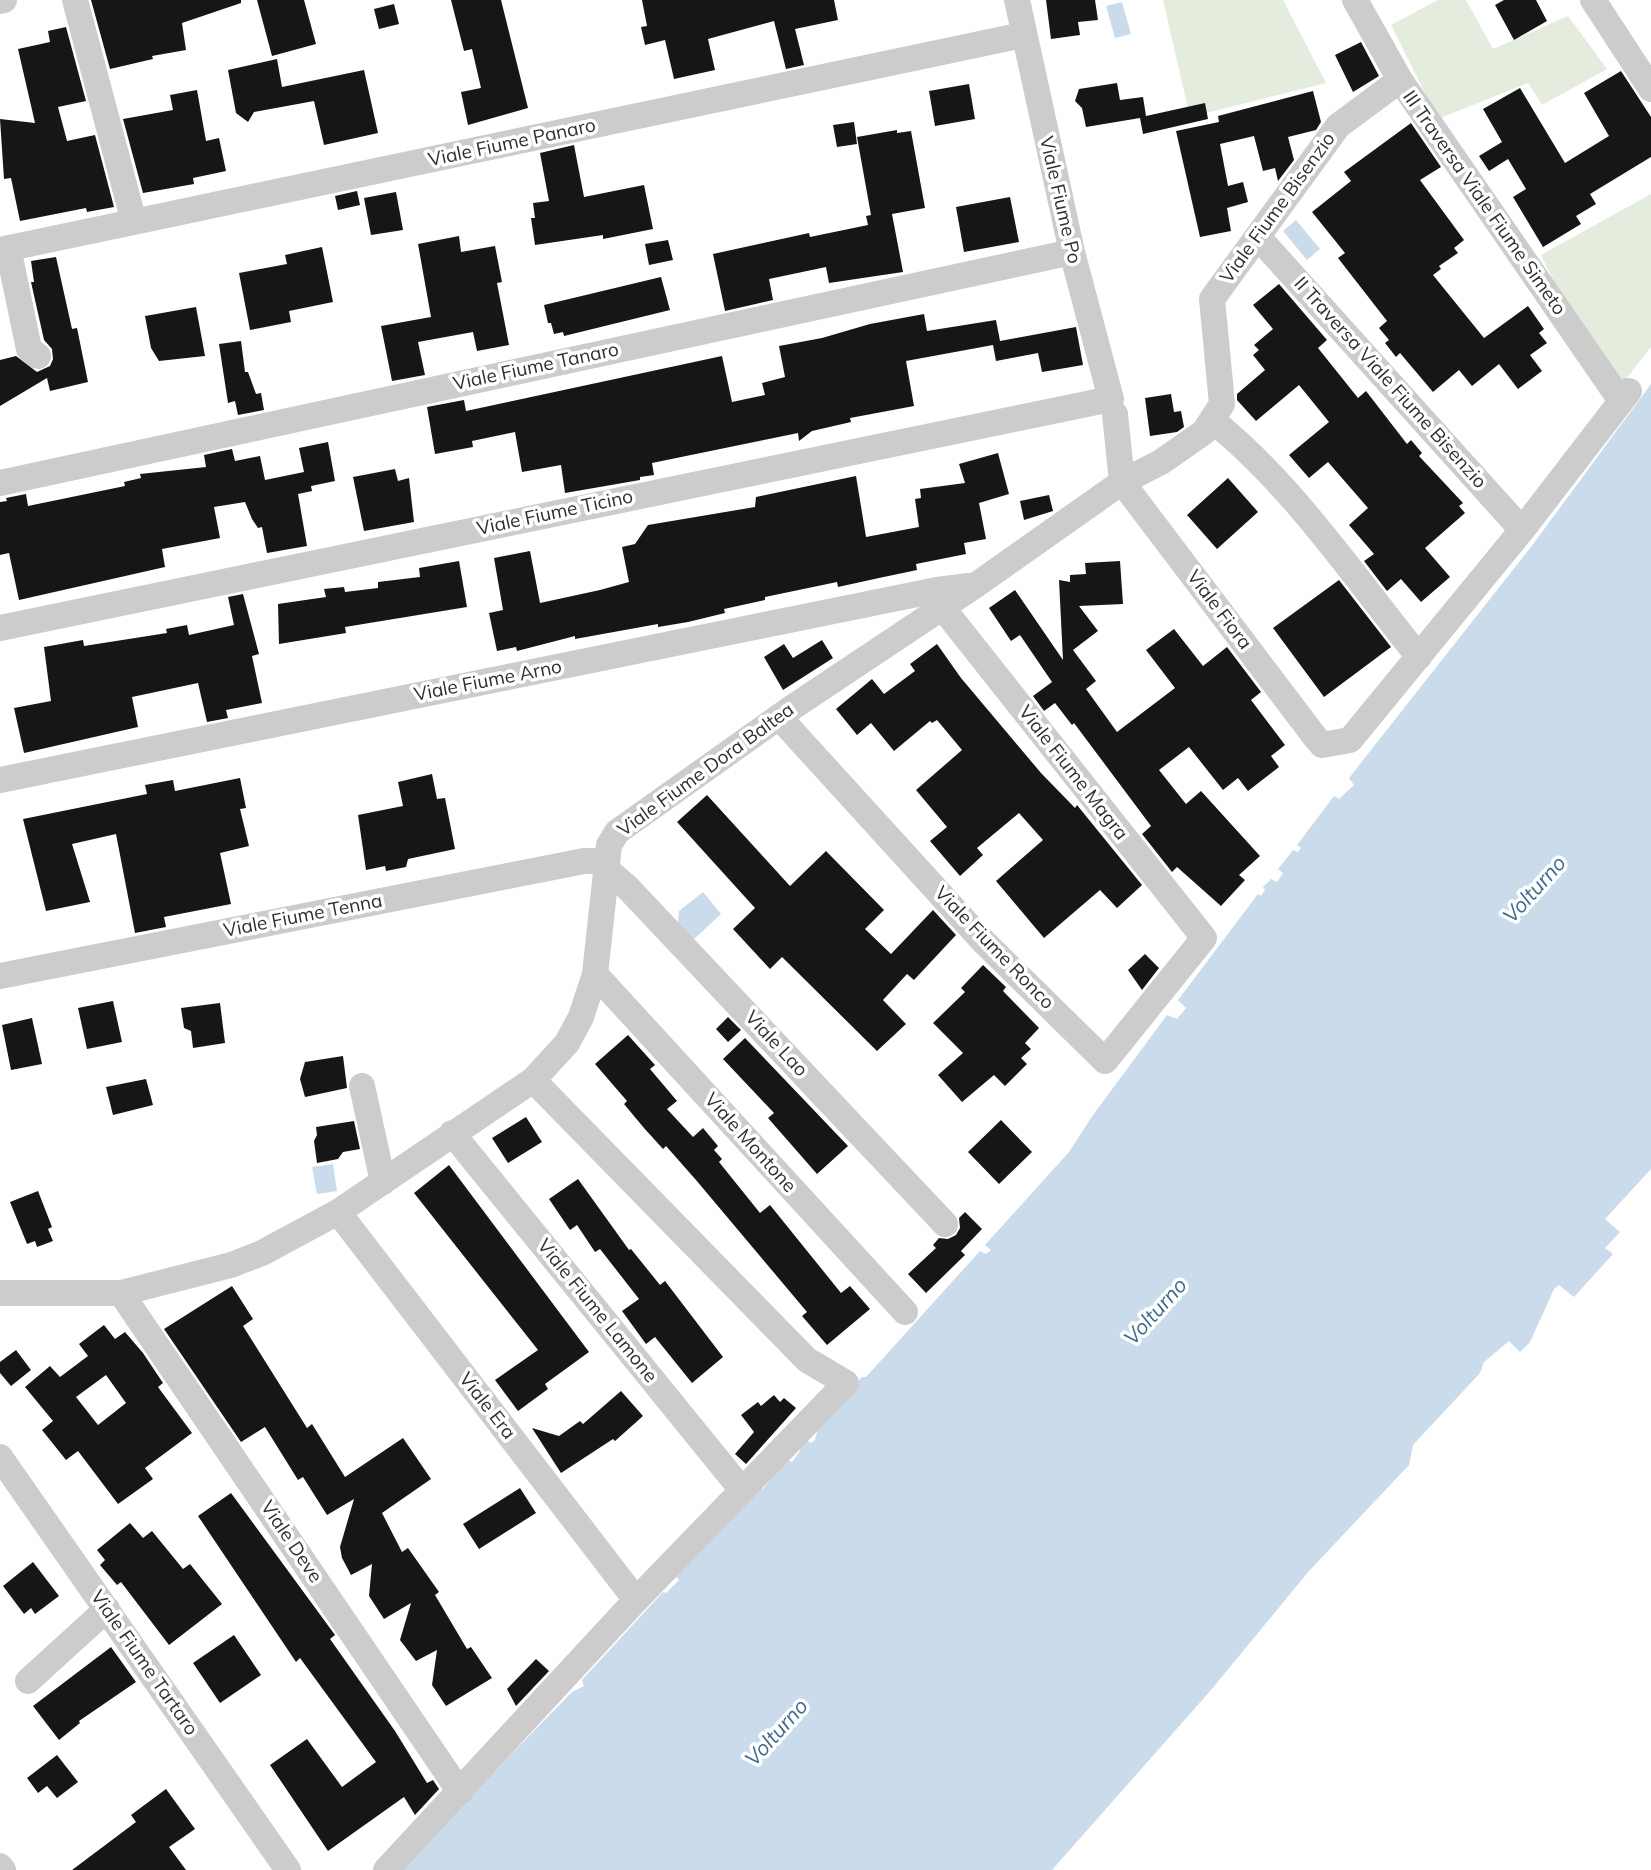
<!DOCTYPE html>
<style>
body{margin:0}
canvas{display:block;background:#fff}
</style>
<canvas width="1651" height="1870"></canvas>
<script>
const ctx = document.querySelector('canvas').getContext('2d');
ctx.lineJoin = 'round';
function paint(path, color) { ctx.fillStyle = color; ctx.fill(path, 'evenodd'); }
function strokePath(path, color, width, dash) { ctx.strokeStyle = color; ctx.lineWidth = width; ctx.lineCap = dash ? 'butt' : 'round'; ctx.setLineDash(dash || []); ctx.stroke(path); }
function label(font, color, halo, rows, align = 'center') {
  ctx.font = font + ' Mulish,sans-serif'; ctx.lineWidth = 7; ctx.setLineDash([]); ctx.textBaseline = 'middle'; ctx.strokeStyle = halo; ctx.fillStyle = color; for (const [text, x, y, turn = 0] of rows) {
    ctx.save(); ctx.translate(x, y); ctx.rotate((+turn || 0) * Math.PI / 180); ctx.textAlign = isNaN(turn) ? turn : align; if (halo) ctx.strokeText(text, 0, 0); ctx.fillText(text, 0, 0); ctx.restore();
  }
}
const green = new Path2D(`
 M1163,0H1283L1326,83L1190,117Z
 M1438,0H1466L1493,49L1568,16L1607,69L1542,105L1528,83L1438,119L1391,25Z
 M1651,194V347L1611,398L1541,255Z`);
const water = new Path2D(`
 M1122,2L1131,34L1115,38L1106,6Z
 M1296,220L1320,249L1307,260L1283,231Z
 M1651,384V1169L1605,1219L1620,1232L1605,1248L1613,1254L1574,1297L1559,1285L1554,1289L1530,1342L1520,1352L1509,1341L1484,1362L1480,1373L1413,1445L1409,1465L1309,1571L1211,1690L1052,1870H398L572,1692L584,1686L582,1680L663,1592L666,1593L679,1580L676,1577L760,1487L763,1489L786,1459L792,1462L800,1451L798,1447L805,1439L811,1443L815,1440C820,1415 844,1395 862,1377H866L980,1251L986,1254L991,1250L985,1245L1069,1152L1093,1115L1167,1015L1177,1019L1186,1008L1178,1000L1258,894L1261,896L1265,890L1263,887L1271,879L1277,882L1283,873L1278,869L1293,850L1298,852L1301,848L1297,845L1334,796L1339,799L1354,785L1349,778L1534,543Z
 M703,892L721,914L693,940L678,924L679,911Z
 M333,1164L337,1191L317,1194L312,1167Z`);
const building = new Path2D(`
 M91,0H241V3L182,23L186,50L152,56L153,59L110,69Z
 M257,0H304L316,44L272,56Z
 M451,0H501L528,108L468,125L461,92L481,88L472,49L464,51Z
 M642,0H834L838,20L795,29L804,65L786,69L774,21L708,39L715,70L674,79L665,40L645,45L641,27L647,26Z
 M1046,0H1095L1098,20L1078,22L1080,35L1051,39Z
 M1504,0H1536L1547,21L1514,40L1495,5Z
 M394,4L399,24L379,29L374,9Z
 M66,27L86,101L58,107L67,141L95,135L114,207L87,212L86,208L20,221L11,178L4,179L0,119L35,123L18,49L50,42L48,31Z
 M1361,42L1379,76L1353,92L1335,55Z
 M277,59L282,87L364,70L378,133L324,145L314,101L254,112L248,122L236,113L228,70Z
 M1621,71L1651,117V157L1590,194L1596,204L1576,216L1581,224L1543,247L1513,197L1526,189L1508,159L1489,171L1479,156L1502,142L1483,109L1520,88L1565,163L1609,136L1584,93Z
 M1117,83L1120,100L1143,97L1146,116L1205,103L1208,119L1143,134L1140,118L1086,127L1082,108L1075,101L1079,89Z
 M969,84L975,119L935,126L929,91Z
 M197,90L206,141L219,138L226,171L193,178L194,184L143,193L123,119L173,110L170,95Z
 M1313,91L1321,122L1316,130L1288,137L1294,160L1278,181L1275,168L1263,171L1254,136L1220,144L1228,186L1243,182L1248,202L1227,208L1231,231L1200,237L1176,131L1219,122L1218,116Z
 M854,122L857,144L837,147L833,125Z
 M1411,123L1441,167L1420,180L1464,240L1454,248L1458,253L1439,266L1441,269L1433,275L1484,338L1528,306L1544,329L1539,333L1547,343L1530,355L1542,371L1518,389L1499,364L1472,386L1459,370L1433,392L1400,353L1396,357L1385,343L1389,340L1379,328L1387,321L1338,258L1345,253L1312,212L1351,181L1344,172Z
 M897,130V133L911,131L925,208L892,214L903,272L829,283L826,267L769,279L773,300L725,311L713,254L809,233L810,237L868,225L866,216L871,215L857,137Z
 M574,145L584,197L644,185L653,229L603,239V235L535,245L531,218H535L533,203L549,201L540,153Z
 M357,191L360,205L338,210L335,196Z
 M396,192L403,230L371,235L364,198Z
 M1010,197L1019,242L964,252L956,207Z
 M459,236L461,252L495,246L502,282L497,283L509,345L477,351L473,332L418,342L425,375L392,381L381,326L431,317L418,244Z
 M668,240L673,260L649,265L645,244Z
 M322,247L333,302L289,311L291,322L250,330L239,273L287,264L285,255Z
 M56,257L72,329L77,328L88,382L50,391L47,378L0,406V360L16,356L37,372L50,366L53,359L52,349L44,340L31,282H34L31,261Z
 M661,277L670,310L564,336L563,332L554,334L551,323H548L544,305Z
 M1279,284L1327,340L1318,348L1358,398L1366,391L1407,444L1411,440L1422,453L1419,456L1463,503L1459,506L1465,513L1425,548L1450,577L1421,602L1401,579L1387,591L1364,561L1374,554L1349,525L1368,508L1328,462L1309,478L1289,455L1329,422L1299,385L1256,421L1237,400V394L1265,370L1253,355L1259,350L1254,345L1273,329L1253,305Z
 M196,307L205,356L159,361L151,348L145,316Z
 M924,314L927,331L996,320L1000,341L1076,327L1083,365L1042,372L1038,353L996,361L993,345L906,361L914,406L850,418L851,422L812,431L799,441L798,433L652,463L654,475L640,477V480L565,493L561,465L522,472L515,432L472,441L473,447L435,454L427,407L464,400L466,411L722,356L732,402L765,395L762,383L785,377L779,346L822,338L870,324Z
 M241,341L245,372H248L256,394L261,393L264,410L238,415L235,401L228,403L219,344Z
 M1171,394L1174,412L1181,411L1184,427L1177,432L1150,436L1145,398Z
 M328,442L335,481L311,486L312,491L298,494L307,546L267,553L262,527L258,528L252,519L245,502L214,507L220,538L162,549L165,567L19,600L9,553L0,555V502L7,501L6,498L26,494L28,506L125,486L124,482L141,478L140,474L206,467L204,455L232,449L235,461L260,456L265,480L304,472L299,448Z
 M998,453L1009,494L979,503L986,539L964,543L966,554L916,564L917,570L879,578L838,587L837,582L765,597V600L724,609L725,613L688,622L658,627V624L575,639V636L517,651L516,647L497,651L489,613L503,610L494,558L530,551L540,603L600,590L629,582L622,547L635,544L648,525L755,507L756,497L856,476L866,537L919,527L915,499L921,498L920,489L965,483L959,464Z
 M395,469L398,481L409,478L414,522L364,531L353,477Z
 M1228,478L1258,512L1217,549L1187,515Z
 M1049,495L1053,511L1024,520L1020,501Z
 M459,561L467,607L345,627L346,633L279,644L278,604L326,597L324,589L344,587L345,592L378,588V582L420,577L419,568Z
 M1120,561L1123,604L1079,606L1098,631L1073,650L1096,681L1086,689L1117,732L1175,688L1146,650L1174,629L1203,666L1227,647L1261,692L1251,700L1285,745L1271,756L1279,767L1248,791L1238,778L1223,790L1189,747L1159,770L1186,804L1201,791L1260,856L1239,875L1245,880L1221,906L1177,867L1172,872L1142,834L1151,826L1074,723L1072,725L1055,703L1044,711L1033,696L1052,682L1020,635L1011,641L989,608L1015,590L1063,660L1059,580L1070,582V575L1086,574L1085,563Z
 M1339,580L1391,647L1324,697L1273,628Z
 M243,594L259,654L252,656L262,703L226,710L228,718L207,722L198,683L132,697L138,727L24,753L14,708L51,701L44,647L83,640L84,646L167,633L166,629L187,625L189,635L234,625L228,597Z
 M822,640L833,658L783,690L764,657L784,644L793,658Z
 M937,644L961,678L1041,773L1075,808L1077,805L1142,885L1117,908L1100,890L1044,938L996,881L1043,840L1019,813L977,848L983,855L960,876L930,841L947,827L916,790L962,750L937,720L932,723L930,721L894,751L871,723L857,735L836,709L872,679L884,694L915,671L910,664Z
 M432,774L437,799L445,798L455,849L408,859L406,867L386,871L385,866L366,870L358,815L403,806L398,782Z
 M240,778L246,808L240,809L249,846L220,853L231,904L164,917L166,927L135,933L116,834L72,844L90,902L46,911L23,819L147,794L145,785L173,780L175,791Z
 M707,795L790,886L826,851L884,910L865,929L891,954L933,910L956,935L914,980L907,974L883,1000L906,1024L877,1051L782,957L770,969L733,929L755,908L677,822Z
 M1145,954L1159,968L1142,990L1128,970Z
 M983,965L1006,987L1003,991L1039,1028L1025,1043L1031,1049L1021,1058L1027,1064L1005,1086L994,1075L962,1102L938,1075L963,1053L933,1023L965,992L961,988Z
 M113,1001L122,1042L87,1049L78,1008Z
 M220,1003L225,1043L193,1048L191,1031L184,1028L181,1008Z
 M728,1017L741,1030L728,1042L716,1029Z
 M32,1018L42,1064L11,1070L2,1025Z
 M628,1035L655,1065L650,1069L677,1101L667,1109L693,1137L703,1128L718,1146L714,1150L722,1159L719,1162L760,1213L770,1205L841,1293L850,1286L870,1309L827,1345L802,1316L807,1312L696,1180L666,1146L663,1149L644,1128L624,1104L627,1101L595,1064Z
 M745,1038L848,1146L817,1174L768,1118L774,1113L723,1059Z
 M343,1056L347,1088L305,1097L300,1079L305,1062Z
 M146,1079L153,1105L113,1115L106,1087Z
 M526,1117L542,1142L508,1163L492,1138Z
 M1001,1120L1032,1152L999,1184L968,1152Z
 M354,1121L360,1149L343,1152L338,1159L317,1163L314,1141L317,1135L316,1127Z
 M449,1165L589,1352L545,1384L548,1389L518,1411L495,1380L538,1350L414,1193Z
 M578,1179L629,1250L631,1249L660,1285L665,1281L723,1357L692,1383L655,1337L646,1344L622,1311L639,1299L600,1249L595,1252L577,1225L570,1230L549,1199Z
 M38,1191L52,1227L48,1229L53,1241L37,1247L35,1241L27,1244L10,1202Z
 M965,1212L982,1229L961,1251L965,1255L926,1293L908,1274L936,1248L933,1245L939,1238L948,1239L956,1235L960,1228L959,1218Z
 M232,1286L253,1319L243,1326L307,1428L312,1424L345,1477L403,1438L431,1479L382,1513L402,1552L408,1548L439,1592L435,1595L467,1649L471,1647L492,1678L446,1706L432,1685L437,1650L416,1661L400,1640L411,1603L384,1619L369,1596L372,1564L351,1575L342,1558L340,1547L354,1499L327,1515L303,1477L298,1480L265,1427L241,1442L164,1329Z
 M104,1325L115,1339L125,1332L143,1353L163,1383L158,1387L192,1433L145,1468L153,1479L118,1504L78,1451L66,1460L42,1430L53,1421L25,1387L50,1366L60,1377L88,1356L79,1344ZM106,1375L126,1403L98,1425L76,1397Z
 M16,1350L31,1370L11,1386L0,1373V1362Z
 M621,1391L643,1416L615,1441L613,1439L561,1473L532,1428L559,1436L580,1421L583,1424Z
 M774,1395L780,1402L784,1398L796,1408L746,1464L735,1454L754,1432L741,1415L758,1402L761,1406Z
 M520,1488L536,1513L479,1549L463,1524Z
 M231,1493L335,1635L330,1639L395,1731L427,1783L433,1780L439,1789L415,1815L404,1797L328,1851L270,1765L307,1739L342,1787L376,1762L300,1658L296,1662L198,1516Z
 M130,1523L143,1538L152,1531L183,1569L190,1564L222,1604L169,1645L121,1582L117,1585L100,1565L105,1560L97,1550Z
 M33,1562L59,1596L35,1614L31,1608L24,1614L3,1586Z
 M234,1635L261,1675L220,1703L193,1663Z
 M111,1647L136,1682L79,1721L80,1723L59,1740L33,1706Z
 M536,1659L549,1671L516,1706L507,1689Z
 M57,1755L78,1782L57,1798L47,1786L38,1793L27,1778Z
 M166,1789L195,1829L169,1847L186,1870H72L136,1822L131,1815Z`);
const minor = new Path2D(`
 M75,0L134,222
 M1355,0L1400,80L1621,401
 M1593,0L1651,89
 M0,1L4,0
 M1258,237L1522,530
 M8,248L29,349L38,356
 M0,250L1023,35
 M1115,414L1122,482
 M1213,421C1292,484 1355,578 1419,657
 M1122,482L1315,737L1322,745L1350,740L1522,530L1629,391
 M0,483L1072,252
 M0,628L1111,399L1072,252L1017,0
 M779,717L983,941L1105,1061L1204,938L942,607
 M0,780L937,590L969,586
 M595,974L905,1312
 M0,976L584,861H597L627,887L945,1224
 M362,1086L383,1182
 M452,1133L742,1490
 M338,1212L636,1600
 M0,1293H121L231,1265L262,1253L338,1212L533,1080L567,1043L581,1017L595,974L609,845L617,832L790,709L976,585L1122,482L1161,462L1204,432L1222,404L1212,299L1338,126L1400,80
 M121,1293L460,1792
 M0,1457L288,1870
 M28,1681L107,1609
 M0,1866L3,1870
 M386,1870L636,1600L846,1383L807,1360L533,1080`);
const streetNames = [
 ["Viale Fiume Panaro",512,143,-12],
 ["Viale Fiume Po",1060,200,77],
 ["III Traversa Viale Fiume Simeto",1484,203,55],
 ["Viale Fiume Bisenzio",1278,208,-54],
 ["Viale Fiume Tanaro",536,367,-12],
 ["II Traversa Viale Fiume Bisenzio",1390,383,48],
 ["Viale Fiume Ticino",555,513,-12],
 ["Viale Fiora",1219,610,53],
 ["Viale Fiume Arno",488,681,-11],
 ["Viale Fiume Dora Baltea",706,770,-36],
 ["Viale Fiume Magra",1073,773,52],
 ["Viale Fiume Tenna",303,916,-11],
 ["Viale Fiume Ronco",994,948,46],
 ["Viale Lao",776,1044,47],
 ["Viale Montone",750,1143,48],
 ["Viale Fiume Lamone",597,1311,51],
 ["Viale Era",487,1406,52],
 ["Viale Deve",291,1542,56],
 ["Viale Fiume Tartaro",144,1663,55]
];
const waterNames = [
 ["Volturno",1535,890,-48],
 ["Volturno",1156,1312,-48],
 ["Volturno",777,1733,-48]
];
paint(green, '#e4ecdd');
paint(water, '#cadbeb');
paint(building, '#161616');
strokePath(minor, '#ccc', 26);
label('19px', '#2f2f2f', '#fff', streetNames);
label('italic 21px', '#3e6990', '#fff', waterNames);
</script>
